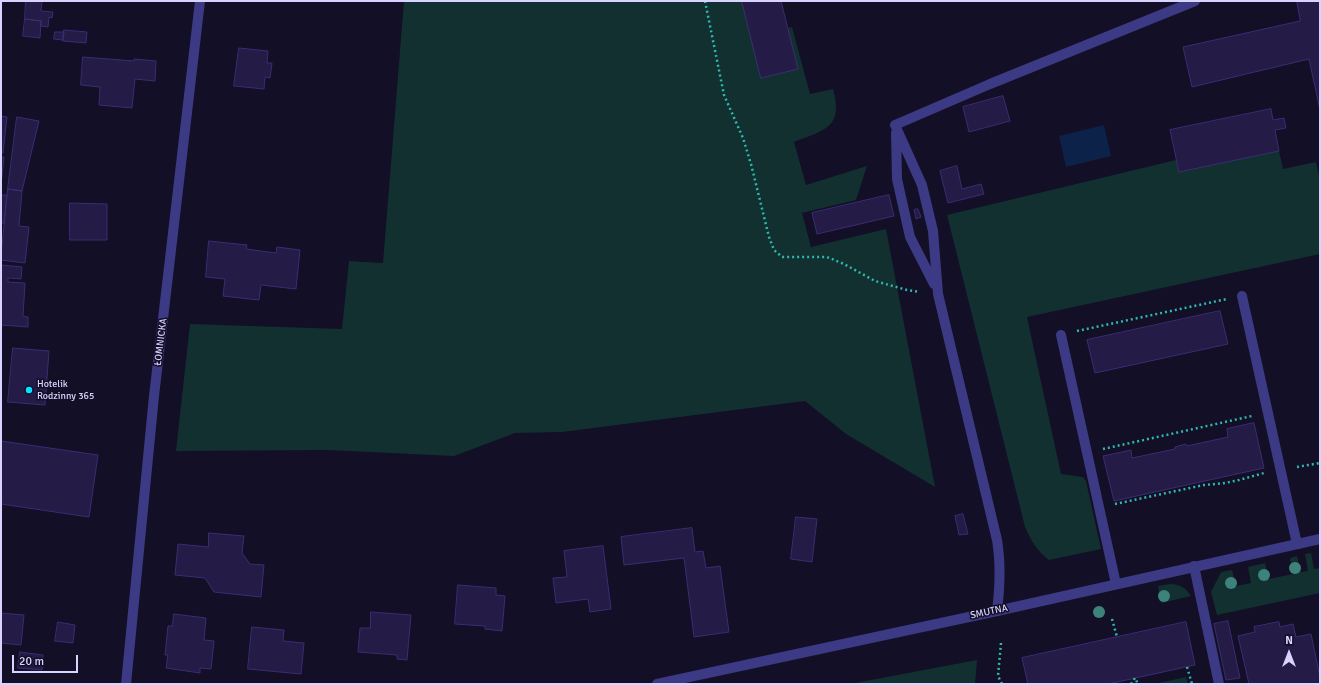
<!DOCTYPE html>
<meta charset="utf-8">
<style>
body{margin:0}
#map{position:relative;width:1321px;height:685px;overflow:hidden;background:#130f26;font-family:Signika,sans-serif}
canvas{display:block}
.frame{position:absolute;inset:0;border:2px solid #d9d4ff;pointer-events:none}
.north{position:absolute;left:1269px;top:633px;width:40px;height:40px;-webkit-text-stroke:3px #130f26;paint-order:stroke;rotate:0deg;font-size:11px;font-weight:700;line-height:16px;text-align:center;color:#d9d4ff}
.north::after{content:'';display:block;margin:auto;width:14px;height:18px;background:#d9d4ff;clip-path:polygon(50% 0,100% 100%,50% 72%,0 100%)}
.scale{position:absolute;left:12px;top:655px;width:66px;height:18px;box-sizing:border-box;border:2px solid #d9d4ff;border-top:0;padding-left:5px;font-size:12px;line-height:14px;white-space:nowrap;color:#d9d4ff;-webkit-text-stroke:3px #130f26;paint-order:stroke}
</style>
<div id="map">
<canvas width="1321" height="685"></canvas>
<div class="frame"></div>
<div class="north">N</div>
<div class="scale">20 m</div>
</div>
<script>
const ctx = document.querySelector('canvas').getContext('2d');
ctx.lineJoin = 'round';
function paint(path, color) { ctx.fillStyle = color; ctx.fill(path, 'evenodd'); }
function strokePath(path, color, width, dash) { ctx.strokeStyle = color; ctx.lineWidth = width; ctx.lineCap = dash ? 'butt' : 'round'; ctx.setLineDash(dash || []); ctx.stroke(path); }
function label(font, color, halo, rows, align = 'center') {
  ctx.font = font + ' Signika,sans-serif'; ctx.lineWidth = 3; ctx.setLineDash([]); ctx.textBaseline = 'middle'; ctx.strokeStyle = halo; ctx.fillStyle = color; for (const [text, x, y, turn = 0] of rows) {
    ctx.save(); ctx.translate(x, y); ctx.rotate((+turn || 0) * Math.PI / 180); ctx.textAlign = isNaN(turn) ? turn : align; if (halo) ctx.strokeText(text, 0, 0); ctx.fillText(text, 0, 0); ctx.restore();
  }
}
const green = new Path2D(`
 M404,1H742L788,28L792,27L810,94L833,89C844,128 824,130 794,142L806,185L867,166L856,200L802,213L811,247L886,229L935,487L846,434L805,401L562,432L515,433L454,456L327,450L176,451L190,324L342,329L349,261L383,263Z
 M1279,151L1283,169L1316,162L1320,181V254L1027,317L1061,474L1083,477L1086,481L1101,549L1049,560C1037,551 1031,541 1025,527L947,215L1176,160L1179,171Z
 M1311,553L1314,569L1320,568V593L1217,615L1211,592L1221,572L1232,570L1236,586L1251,583L1248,567L1265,563L1269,579L1293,574L1290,558L1297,556L1301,572L1308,571L1305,554Z
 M1170,584C1180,584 1186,588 1191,596L1161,603L1158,586Z
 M977,660L975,684H850Z
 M1186,677L1188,684H1154Z`);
const water = new Path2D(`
 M1104,125L1111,156L1066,167L1059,136Z`);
const building = new Path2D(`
 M26,1H42L41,11L53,12L52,18L49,17L48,27L41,26V21L25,19Z
 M742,1H781L798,69L761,78Z
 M1297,1H1320V110L1309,59L1192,87L1183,47L1300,21Z
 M25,19L41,21L40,38L23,36Z
 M64,30L87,32L86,43L63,41Z
 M55,32H64L63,40L54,39Z
 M239,48L268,51L267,63H272L270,78L265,77L264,89L234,86Z
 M83,57L134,61V59L156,61L155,81L135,79L132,108L99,105L100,87L81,85Z
 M1003,96L1010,121L969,132L963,107Z
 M1271,109L1273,120L1284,118L1286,128L1275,130L1279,151L1179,172L1170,130Z
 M1,116L7,117L3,153L1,152Z
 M17,117L39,121L22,191L8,189Z
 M1,157H4L1,185Z
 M957,166L962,189L981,184L984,194L948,203L940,171Z
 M8,189L22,191L19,226L29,227L25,263L1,260Z
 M1,195H7L4,223H1Z
 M889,195L894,216L817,234L812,213Z
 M70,203L107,204V240H70Z
 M918,209L921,217L916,219L914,210Z
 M209,241L247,245L246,249L276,253L277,247L300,250L296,289L261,285L259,300L223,296L225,279L206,277Z
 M1,265L22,267L21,279L8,278V282L25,283L23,316L28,317V327L1,325Z
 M1220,311L1228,344L1095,373L1087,340Z
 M13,348L49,351L45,405L8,402Z
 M1254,423L1264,468L1114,501L1103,456L1131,450L1132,458L1175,449V447L1186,444L1187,446L1228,437L1227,429Z
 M1,441L98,455L89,517L1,504Z
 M963,514L968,534L959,535L955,516Z
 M796,517L817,519L812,562L791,559Z
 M692,528L695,552L703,551L706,568L720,566L729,632L694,637L684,558L624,565L621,537Z
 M209,533L244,536L242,553L250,564L264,565L261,597L214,592L205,578L175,575L178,544L208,547Z
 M603,546L611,609L590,612L588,599L556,603L553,578L567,577L564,551Z
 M458,585L496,588V595L505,596L502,631L485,629V626L455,624Z
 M371,612L411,615L407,660L397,659V655L358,652L360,628H370Z
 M1,613L24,615L21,645L1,643Z
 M174,614L206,618L204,640L214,641L211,669L200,668V673L166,668L168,655H165L168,626H172Z
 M1228,621L1240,678L1226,680L1214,624Z
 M58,622L75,625L73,643L55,641Z
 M1186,622L1195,665L1108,684H1028L1022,658Z
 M1279,622L1280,627L1293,624L1296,637L1311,634L1320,677V684H1249L1238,636L1255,632L1254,627Z
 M252,627L284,630L283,641L304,643L301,674L248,669Z
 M20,652L43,655L42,670L18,668Z`);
const path = new Path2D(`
 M705,1L724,95L743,138L751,164L769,237L774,250L782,257H827L844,264L875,281L907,290L920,292
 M1077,331L1227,299
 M1103,449L1252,416
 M1297,467L1320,463
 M1115,504L1204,485L1225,483L1239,480L1264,473
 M1112,619L1117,637
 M1001,643L998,676L1002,684
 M1187,667L1192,684
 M1131,684L1135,678L1138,684`);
const lane = new Path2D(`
 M895,125L922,185L933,231L938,294L997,540C1001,564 1000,587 997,611
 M895,125L990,84L1195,1
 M896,133L897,179L910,237L934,284
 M1242,296L1297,544
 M1061,335L1116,584
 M1194,566L1219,684`);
const street = new Path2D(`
 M126,684L154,396L200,1
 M657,684L997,611L1320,539`);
const trees = [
 [1295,568],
 [1264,575],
 [1231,583],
 [1164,596],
 [1099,612]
];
const markers = [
 [29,390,4,"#00e5ff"]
];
const streetNames = [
 ["ŁOMNICKA",161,342,-83],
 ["SMUTNA",989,612,-12]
];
const poiNames = [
 ["Hotelik",37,384],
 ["Rodzinny 365",37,396]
];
paint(green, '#12302f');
paint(water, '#0c2248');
paint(building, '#241b47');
strokePath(building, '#3b2d73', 1);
strokePath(path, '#2fb8b0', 2.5, [2, 3]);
strokePath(lane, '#3d3a85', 10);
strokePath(street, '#3d3a85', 10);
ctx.fillStyle = '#3d827b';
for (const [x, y] of trees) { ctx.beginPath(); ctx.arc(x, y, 6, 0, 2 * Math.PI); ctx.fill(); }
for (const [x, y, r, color] of markers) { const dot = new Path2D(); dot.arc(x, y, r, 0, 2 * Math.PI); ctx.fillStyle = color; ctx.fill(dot); strokePath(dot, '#130f26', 1.5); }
label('10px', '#d9d4ff', '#130f26', streetNames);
label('10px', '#d9d4ff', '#130f26', poiNames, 'left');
</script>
